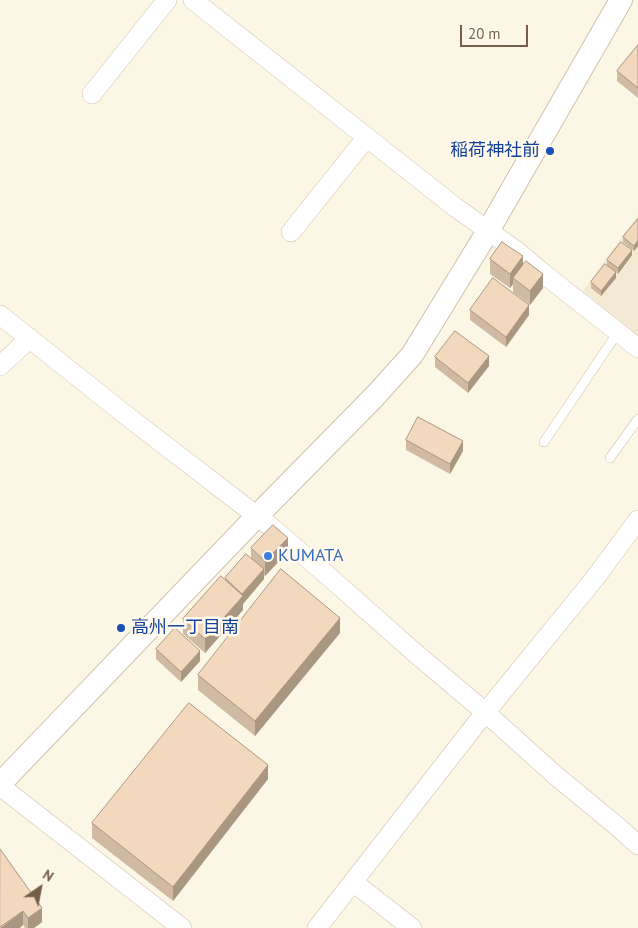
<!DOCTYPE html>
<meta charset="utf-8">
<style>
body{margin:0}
#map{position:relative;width:638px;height:928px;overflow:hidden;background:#fcf6e5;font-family:"PT Sans",sans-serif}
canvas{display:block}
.north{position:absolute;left:15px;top:863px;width:50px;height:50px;-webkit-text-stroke:4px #fffaec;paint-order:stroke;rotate:33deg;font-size:14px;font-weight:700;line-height:20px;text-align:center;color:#765e4a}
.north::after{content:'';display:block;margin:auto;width:18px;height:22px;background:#765e4a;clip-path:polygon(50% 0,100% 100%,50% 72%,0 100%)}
.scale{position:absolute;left:460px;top:25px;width:68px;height:22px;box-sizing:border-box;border:2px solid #765e4a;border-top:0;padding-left:6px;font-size:15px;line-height:18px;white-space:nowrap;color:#765e4a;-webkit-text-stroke:4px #fffaec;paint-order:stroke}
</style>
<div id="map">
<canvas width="638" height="928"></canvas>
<div class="north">N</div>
<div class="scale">20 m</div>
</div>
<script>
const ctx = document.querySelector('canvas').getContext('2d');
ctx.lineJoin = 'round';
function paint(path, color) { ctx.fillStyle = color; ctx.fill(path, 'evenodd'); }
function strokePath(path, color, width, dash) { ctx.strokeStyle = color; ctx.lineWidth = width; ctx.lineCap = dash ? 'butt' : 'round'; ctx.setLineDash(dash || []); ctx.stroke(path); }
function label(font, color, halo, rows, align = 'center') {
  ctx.font = font + ' "PT Sans","Noto Sans JP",sans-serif'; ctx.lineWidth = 5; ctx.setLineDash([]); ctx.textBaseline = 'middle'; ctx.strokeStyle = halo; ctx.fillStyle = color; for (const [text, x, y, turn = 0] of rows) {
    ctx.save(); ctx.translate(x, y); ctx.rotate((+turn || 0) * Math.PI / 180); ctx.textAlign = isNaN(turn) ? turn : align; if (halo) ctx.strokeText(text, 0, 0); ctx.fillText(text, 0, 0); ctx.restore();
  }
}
const residential = new Path2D(`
 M638,215V335L583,291Z`);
const service = new Path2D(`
 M544,442L618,332
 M610,458L638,419`);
const minor = new Path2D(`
 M193,0L455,207L518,252L544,274L638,348
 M92,94L167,0
 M291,232L367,137
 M0,315L127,416L270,526L335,582L414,652L485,712L555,775L618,827L638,845
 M0,366L30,338
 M0,786L182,928
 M353,882L412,928
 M317,928L476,724L595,578L638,520`);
const tertiary = new Path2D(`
 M0,784L257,516L375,396L412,355L488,231L621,0`);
const wall = new Path2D(`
 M638,45V98L617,81V71Z
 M638,219L634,251L623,242V237Z
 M632,255L618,274L607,265V260Z
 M490,259L523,265L543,288L530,305L513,292V284L510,288L490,274Z
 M616,278L601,296L591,288V282Z
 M470,310L529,315L506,347L470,320Z
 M435,357L489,366L468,393L435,367Z
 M406,440L463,451L450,474L406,450Z
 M251,548L288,552L265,576L264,575V579L243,604V610L205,653L183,634V619L225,579L251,558Z
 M340,633L255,736L198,690V675Z
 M156,649L200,661L181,682L156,659Z
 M268,779L173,901L92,838V823Z
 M0,849L42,922L34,928H25L23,925Z`);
const shadedWall = new Path2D(`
 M638,240V246L634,251V246Z
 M632,250V255L618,274V268Z
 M523,256V271L513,278V284L510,288V274Z
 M616,272V278L601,296V291Z
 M543,274V288L530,305V291Z
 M529,305V315L506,347V337Z
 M489,356V366L468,393V383Z
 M463,441V451L450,474V464Z
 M288,538V552L265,576V561Z
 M264,569V579L243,604V610L205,653V639L242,596V594Z
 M340,618V633L255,736V721Z
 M200,651V661L181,682V672Z
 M268,765V779L173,901V887Z
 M42,908V922L34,928H28V918Z
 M23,911V925L20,928H0Z`);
const building = new Path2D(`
 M638,45V88L617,71Z
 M638,219V240L634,246L623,237Z
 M502,242L523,256L510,274L490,259Z
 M621,242L632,250L618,268L607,260Z
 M526,261L543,274L530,291L513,278Z
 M605,264L616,272L601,291L591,282Z
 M493,278L529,305L506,337L470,310Z
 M455,331L489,356L468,383L435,357Z
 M418,417L463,441L450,464L406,440Z
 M273,525L288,538L265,561L251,548Z
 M246,554L264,569L242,594L225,578Z
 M281,569L340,618L255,721L198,675Z
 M221,576L243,596L205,639L183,619Z
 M175,628L200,651L181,672L156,649Z
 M189,703L268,765L173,887L92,823Z
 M0,849L42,908L28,918L23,911L0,927Z`);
const markers = [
 [550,151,5,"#1a4fb4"],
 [268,556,5,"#3f7fe0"],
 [121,628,5,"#1a4fb4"]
];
const transitNames = [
 ["稲荷神社前",540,151],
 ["高州一丁目南",131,628,"left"]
];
const shopNames = [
 ["KUMATA",278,556]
];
paint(residential, '#f4e9d3');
strokePath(service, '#d0c1ae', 10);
strokePath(minor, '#d0c1ae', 20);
strokePath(tertiary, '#d0c1ae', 24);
strokePath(service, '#fff', 9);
strokePath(minor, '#fff', 19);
strokePath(tertiary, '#fff', 22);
paint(wall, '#d0baa3');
paint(shadedWall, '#a99784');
paint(building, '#f2d8bd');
strokePath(building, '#a99784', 1);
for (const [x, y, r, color] of markers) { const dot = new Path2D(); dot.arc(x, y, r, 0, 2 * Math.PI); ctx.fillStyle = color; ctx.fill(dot); strokePath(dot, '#fffaec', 2); }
label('18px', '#164399', '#fffaec', transitNames, 'right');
label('18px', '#366cbe', '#fffaec', shopNames, 'left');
</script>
